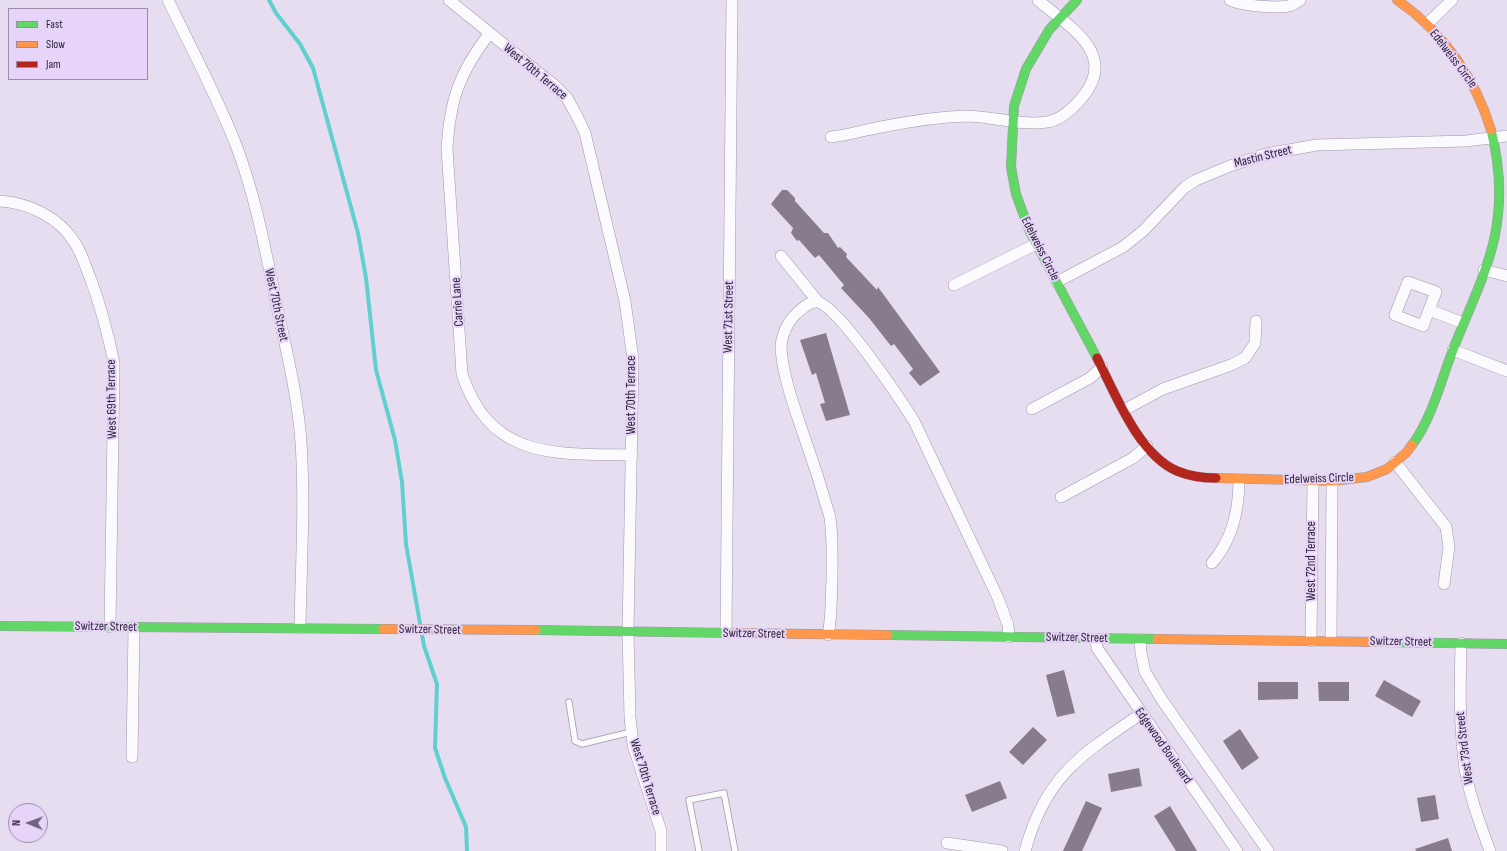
<!DOCTYPE html>
<style>
body{margin:0}
#map{position:relative;width:1507px;height:851px;overflow:hidden;background:#e6ddf0;font-family:"Sofia Sans Condensed",sans-serif}
canvas{display:block}
.legend{position:absolute;left:8px;top:8px;width:140px;height:72px;box-sizing:border-box;background:#e6d5f8;border:1px solid #9c8dab;margin:0;padding:5px 7px;list-style:none;font-size:12px;color:#2d2237}
.legend li{display:flex;align-items:center;gap:8px;height:20px}
.legend b{width:20px;border:1px solid #9c8dab}
.north{position:absolute;left:8px;top:803px;width:40px;height:40px;box-sizing:border-box;background:#e6d5f8;border:1px solid #9c8dab;border-radius:50%;rotate:271deg;font-size:11px;font-weight:700;line-height:16px;text-align:center;color:#2d2237}
.north::after{content:'';display:block;margin:auto;width:14px;height:18px;background:#6e6378;clip-path:polygon(50% 0,100% 100%,50% 72%,0 100%)}
</style>
<div id="map">
<canvas width="1507" height="851"></canvas>
<ul class="legend">
<li><b style="height:5px;background:#63d668"></b>Fast</li>
<li><b style="height:5px;background:#ff974d"></b>Slow</li>
<li><b style="height:5px;background:#b3261e"></b>Jam</li>
</ul>
<div class="north">N</div>
</div>
<script>
const ctx = document.querySelector('canvas').getContext('2d');
ctx.lineJoin = 'round';
function strokePath(path, color, width, dash) { ctx.strokeStyle = color; ctx.lineWidth = width; ctx.lineCap = dash ? 'butt' : 'round'; ctx.setLineDash(dash || []); ctx.stroke(path); }
function paint(path, color) { ctx.fillStyle = color; ctx.fill(path, 'evenodd'); }
function label(font, color, halo, rows, align = 'center') {
  ctx.font = font + ' "Sofia Sans Condensed",sans-serif'; ctx.lineWidth = 4; ctx.setLineDash([]); ctx.textBaseline = 'middle'; ctx.strokeStyle = halo; ctx.fillStyle = color; for (const [text, x, y, turn = 0] of rows) {
    ctx.save(); ctx.translate(x, y); ctx.rotate((+turn || 0) * Math.PI / 180); ctx.textAlign = isNaN(turn) ? turn : align; if (halo) ctx.strokeText(text, 0, 0); ctx.fillText(text, 0, 0); ctx.restore();
  }
}
const stream = new Path2D(`
 M269,0L276,13L300,44L313,68L358,233L366,278L376,370L395,440L402,482L406,544L424,646L437,684L435,748L445,778L466,827L467,851`);
const building = new Path2D(`
 M782,190H787L795,198V201L824,233H828L838,248L840,247L847,254L846,257L877,290L878,287L940,372L920,386L909,373L913,369L894,344L891,346L869,318L841,288L844,285L819,255L815,258L799,240L797,241L791,233L793,228L771,204Z
 M826,333L850,415L826,421L820,404L825,403L816,373L812,375L800,340Z
 M1064,670L1075,713L1057,717L1046,675Z
 M1384,680L1421,701L1412,717L1375,696Z
 M1258,682H1298V699L1258,700Z
 M1318,682H1349V701H1319Z
 M1033,727L1047,740L1023,765L1009,752Z
 M1240,729L1259,758L1242,770L1223,741Z
 M1139,768L1142,786L1111,792L1108,774Z
 M1000,781L1007,798L972,812L965,795Z
 M1435,795L1439,819L1421,822L1417,798Z
 M1086,801L1102,808L1082,851H1063Z
 M1170,806L1197,851H1176L1154,816Z
 M1448,838L1452,851H1416L1415,849Z`);
const lane = new Path2D(`
 M569,702L575,741L582,744L631,732
 M699,851L689,800L724,793L735,851`);
const street = new Path2D(`
 M168,0C191,48 217,96 236,145C257,200 267,259 279,316C288,358 298,399 301,442C305,504 301,566 300,628
 M449,0L554,85L567,98L578,118L585,133L625,301L633,359L628,631L630,717L633,745L661,831V851
 M1230,0C1241,6 1281,9 1292,5C1295,4 1298,1 1300,0
 M1427,24L1452,0
 M489,34C459,73 450,100 447,149L462,374C490,460 556,454 632,455
 M831,137C849,135 864,130 881,127C906,122 941,117 965,116C992,116 1020,126 1047,122C1061,120 1072,109 1081,99C1120,54 1069,27 1038,0
 M0,201C29,203 59,217 75,243C82,254 86,268 91,280C101,307 108,334 114,363L110,627
 M781,256L818,302
 M1484,270L1507,276
 M1057,282L1123,247L1143,231L1185,187L1196,180L1230,166L1266,154L1317,145L1466,141L1507,136
 M954,285L1036,244
 M1429,310L1423,326L1395,315L1408,282L1436,292L1429,310L1463,323
 M1453,350L1507,371
 M1032,409L1090,378L1102,367
 M1124,410L1163,389L1231,365L1245,358L1255,343L1256,321
 M1395,462L1446,527L1449,547L1444,584
 M1061,497L1133,458L1147,446
 M1212,563C1233,539 1239,510 1239,480
 M726,633L732,0
 M828,635C832,616 831,598 832,579C832,558 833,538 830,517C822,489 813,461 803,433C794,406 783,377 781,348C781,336 788,321 797,313C803,308 809,301 817,302C837,304 902,402 914,421L998,598L1008,625L1009,637
 M1096,639L1097,648L1237,851
 M1140,639L1141,653L1145,672L1162,700L1268,851
 M1331,640L1332,481
 M1311,641L1313,481
 M1461,643C1460,685 1459,727 1465,769C1470,797 1480,824 1490,851
 M132,757L134,627
 M947,843L1002,851
 M1025,851C1045,777 1080,755 1141,714`);
const fast = new Path2D(`
 M1077,0L1049,30L1026,69L1014,106L1011,167L1016,194L1030,232L1097,358
 M1412,445C1431,420 1440,384 1451,355C1465,317 1487,275 1495,235C1502,200 1500,165 1491,130
 M0,626L383,629
 M536,630L733,633
 M888,635L1157,639
 M1380,642L1507,644`);
const slow = new Path2D(`
 M1397,0C1442,31 1475,77 1491,130
 M1216,478L1332,481L1367,477L1387,469L1406,453L1412,445
 M383,629L536,630
 M733,633L888,635
 M1157,639L1380,642`);
const jam = new Path2D(`
 M1097,358C1115,393 1138,454 1177,471C1189,476 1203,478 1216,478`);
const streetNames = [
 ["Edelweiss Circle",1453,59,53],
 ["West 70th Terrace",535,72,40],
 ["Mastin Street",1263,157,-14],
 ["Edelweiss Circle",1040,249,63],
 ["Carrie Lane",458,302,-94],
 ["West 70th Street",276,305,78],
 ["West 71st Street",729,317,-89],
 ["West 70th Terrace",632,395,-90],
 ["West 69th Terrace",112,399,-91],
 ["Edelweiss Circle",1319,479,-2],
 ["West 72nd Terrace",1312,561,-90],
 ["Switzer Street",106,627,1],
 ["Switzer Street",430,630,1],
 ["Switzer Street",754,634,1],
 ["Switzer Street",1077,638,1],
 ["Switzer Street",1401,642,1],
 ["Edgewood Boulevard",1163,746,55],
 ["West 73rd Street",1465,748,-97],
 ["West 70th Terrace",645,777,73]
];
strokePath(stream, '#60d0ce', 4);
paint(building, '#877c8c');
strokePath(lane, '#a097a9', 7);
strokePath(street, '#a097a9', 12);
strokePath(fast, '#a097a9', 10);
strokePath(slow, '#a097a9', 10);
strokePath(jam, '#a097a9', 10);
strokePath(lane, '#fbfafd', 5.5);
strokePath(street, '#fbfafd', 11);
strokePath(fast, '#63d668', 9);
strokePath(slow, '#ff974d', 9);
strokePath(jam, '#b3261e', 9);
label('13px', '#2d2237', '#e6d5f8', streetNames);
</script>
